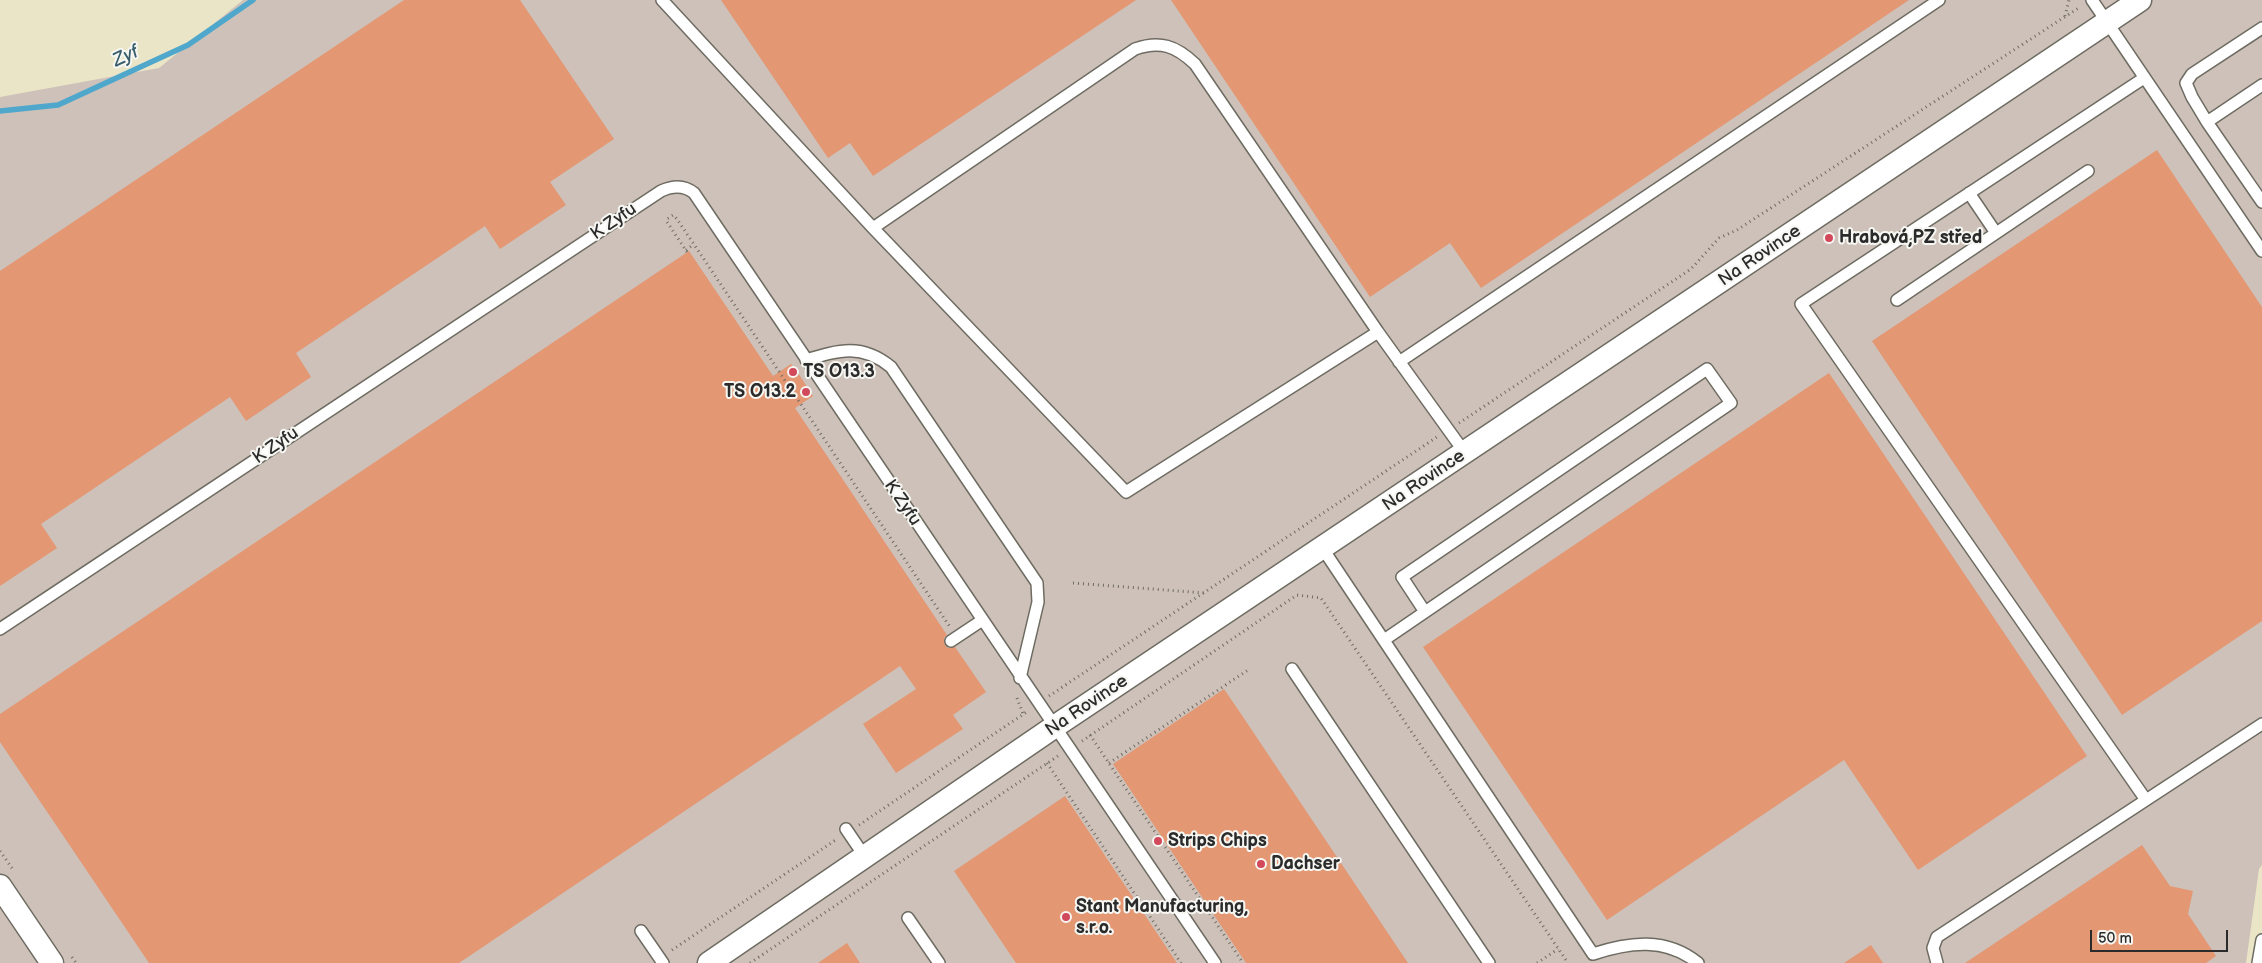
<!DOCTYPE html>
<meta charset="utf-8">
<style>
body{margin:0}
#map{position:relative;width:2262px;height:963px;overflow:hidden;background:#ebe5c7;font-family:"Balsamiq Sans",sans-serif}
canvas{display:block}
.scale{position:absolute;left:2090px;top:930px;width:138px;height:22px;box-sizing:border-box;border:2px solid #2b2b2b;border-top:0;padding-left:6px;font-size:15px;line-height:18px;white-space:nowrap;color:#2b2b2b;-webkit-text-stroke:4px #f6f6f2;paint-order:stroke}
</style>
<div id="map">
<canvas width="2262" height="963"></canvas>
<div class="scale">50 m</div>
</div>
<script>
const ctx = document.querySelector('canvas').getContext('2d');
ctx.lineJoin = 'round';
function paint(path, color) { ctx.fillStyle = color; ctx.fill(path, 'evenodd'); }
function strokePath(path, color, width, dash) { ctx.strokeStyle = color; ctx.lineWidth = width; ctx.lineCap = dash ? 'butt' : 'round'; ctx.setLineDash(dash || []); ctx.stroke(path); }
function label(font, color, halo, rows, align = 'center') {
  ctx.font = font + ' "Balsamiq Sans",sans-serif'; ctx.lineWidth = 4; ctx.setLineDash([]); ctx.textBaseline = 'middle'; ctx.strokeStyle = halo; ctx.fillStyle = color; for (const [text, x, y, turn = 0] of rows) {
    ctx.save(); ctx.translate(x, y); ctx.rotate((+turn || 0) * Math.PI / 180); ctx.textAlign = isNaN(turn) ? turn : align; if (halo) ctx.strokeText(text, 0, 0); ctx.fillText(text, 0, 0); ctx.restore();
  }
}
const industrial = new Path2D(`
 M243,0H2262V865L2259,869L2246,963H0V97L159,68Z`);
const stream = new Path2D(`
 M0,111L58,105L188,45L253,0`);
const building = new Path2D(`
 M404,0H520L614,139L550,182L566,205L500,249L485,226L296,353L311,377L246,421L230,397L41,524L57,548L0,586V271Z
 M721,0H1136L873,176L850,143L828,158Z
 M1171,0H1909L1481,288L1450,243L1370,297Z
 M2157,150L2262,307V621L2122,715L1872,341Z
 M689,251L773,376L791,364L800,376L813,396L795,408L947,635L944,638L945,645L948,648L955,647L986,692L953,715L963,729L896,773L863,724L916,689L900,666L459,963H149L0,742V714Z
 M1829,373L2087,756L1918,870L1844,760L1607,920L1423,647Z
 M1224,689L1237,708L1408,963H1246L1113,764Z
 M1065,796L1177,963H1016L954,871Z
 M2142,845L2170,886L2193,891L2188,914L2216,956L2206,963H1965Z
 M847,943L860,963H818Z
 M1871,945L1883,963H1844Z`);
const path = new Path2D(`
 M2065,16L2069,0
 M686,250L694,244
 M687,252L667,222V219L673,215L677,219L950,627
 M1459,423L1691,269L1719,238L1737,230L2080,7
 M1073,583L1205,593
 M1049,696L1437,437
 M1017,698L1023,714
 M1090,735L1243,963
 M1082,741L1297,595L1321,598L1568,963
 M1047,763L1181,963
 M1109,763L1248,670
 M859,825L1028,711
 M0,851L14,871
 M672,950L837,839
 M72,957L76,963
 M750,963L1058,756
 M1537,963L1558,949`);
const lane = new Path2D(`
 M662,0L873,228L1126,492L1378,332
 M2092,0L2262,251
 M2262,28L2192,74L2186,83L2192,97L2207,122L2262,202
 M2144,78L1801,304L2146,800
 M2207,122L2262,85
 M1969,193L1996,233
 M873,228L1135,49C1160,40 1176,46 1195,64L1378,332L1465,453
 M1897,300L2088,171
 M806,360C839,350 862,343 891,367L1037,583L1038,602L1020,678
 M1399,362L1939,0
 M1323,549L1593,954C1629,942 1666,937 1698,963
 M0,629L661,191C672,186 684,185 694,193L1215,963
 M1384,640L1425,612L1731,403L1707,369L1402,577L1425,612
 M951,641L981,621
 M1292,669L1489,963
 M846,829L865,857
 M908,918L939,963
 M641,931L663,963
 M1937,963L1933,948L1937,937L2262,724
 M2258,963L2262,940`);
const street = new Path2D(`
 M0,886L52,963
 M709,963L1054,727L2140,0`);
const markers = [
 [1829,238,5,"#d1495b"],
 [793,372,5,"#d1495b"],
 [806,392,5,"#d1495b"],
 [1158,841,5,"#d1495b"],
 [1261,864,5,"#d1495b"],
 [1066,917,5,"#d1495b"]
];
const streetNames = [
 ["K Zyfu",614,222,-34],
 ["Na Rovince",1760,256,-34],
 ["K Zyfu",276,446,-34],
 ["Na Rovince",1424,481,-34],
 ["K Zyfu",902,503,56],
 ["Na Rovince",1087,706,-34]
];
const poiNames = [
 ["Hrabová,PZ střed",1839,238],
 ["TS O13.3",803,372],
 ["TS O13.2",796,392,"right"],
 ["Strips Chips",1168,841],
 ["Dachser",1271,864],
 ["Stant Manufacturing,",1076,907],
 ["s.r.o.",1076,928]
];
const waterNames = [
 ["Zyf",126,57,-25]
];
paint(industrial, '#cec1b9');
strokePath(stream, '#4fa7cc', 5.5);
paint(building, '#e39773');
strokePath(lane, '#6e6c62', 14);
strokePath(street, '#6e6c62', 25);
strokePath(path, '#6e6c62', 3, [1, 4]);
strokePath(lane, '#fff', 11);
strokePath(street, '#fff', 22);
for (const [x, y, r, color] of markers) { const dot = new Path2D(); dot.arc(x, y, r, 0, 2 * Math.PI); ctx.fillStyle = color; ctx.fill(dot); strokePath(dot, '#f6f6f2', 2); }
label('18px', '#2b2b2b', '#f6f6f2', streetNames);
label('bold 18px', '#2b2b2b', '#f6f6f2', poiNames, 'left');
label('italic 19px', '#395d6b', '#f6f6f2', waterNames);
</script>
